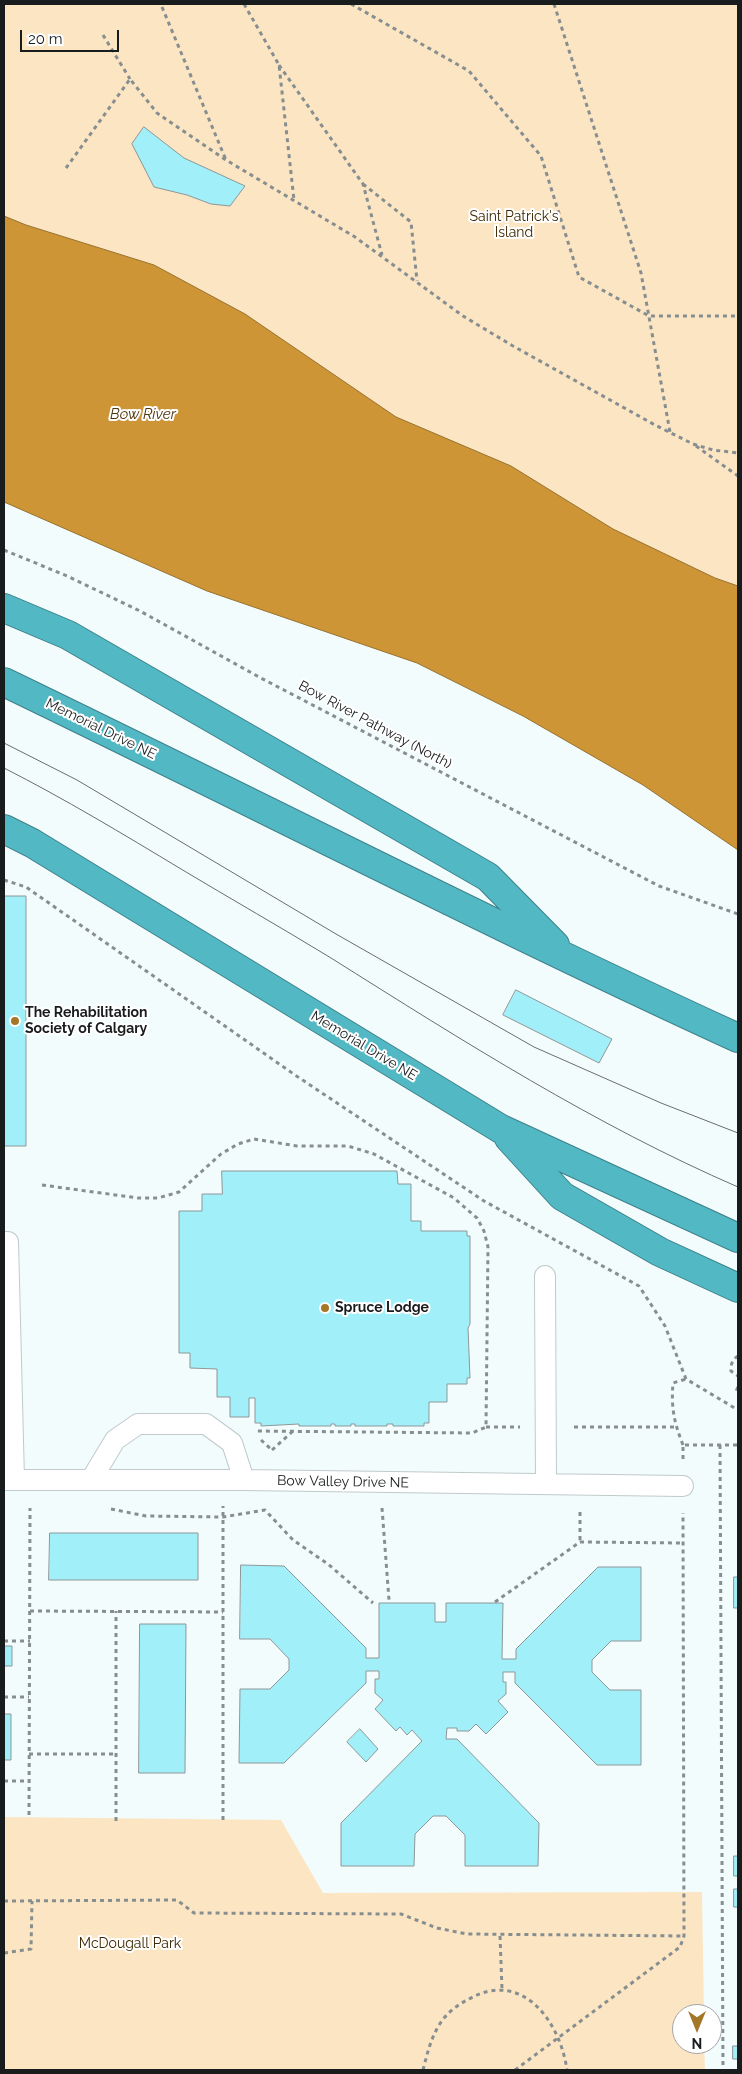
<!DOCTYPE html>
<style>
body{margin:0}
#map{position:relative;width:742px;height:2074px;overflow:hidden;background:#f2fcfd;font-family:Raleway,sans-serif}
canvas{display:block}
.frame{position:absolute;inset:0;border:5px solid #191c1d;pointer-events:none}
.north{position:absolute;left:672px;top:2004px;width:50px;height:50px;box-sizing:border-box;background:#fff;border:1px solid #a3a4a5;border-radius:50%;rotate:180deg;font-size:14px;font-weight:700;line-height:20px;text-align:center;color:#191c1d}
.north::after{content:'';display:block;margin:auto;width:18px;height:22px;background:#a37628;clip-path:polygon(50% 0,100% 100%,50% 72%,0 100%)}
.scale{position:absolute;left:20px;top:30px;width:99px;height:22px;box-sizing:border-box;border:2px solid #191c1d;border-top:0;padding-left:6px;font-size:15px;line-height:18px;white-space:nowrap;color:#191c1d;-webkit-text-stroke:4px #fff;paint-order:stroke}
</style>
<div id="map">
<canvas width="742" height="2074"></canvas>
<div class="frame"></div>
<div class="north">N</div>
<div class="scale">20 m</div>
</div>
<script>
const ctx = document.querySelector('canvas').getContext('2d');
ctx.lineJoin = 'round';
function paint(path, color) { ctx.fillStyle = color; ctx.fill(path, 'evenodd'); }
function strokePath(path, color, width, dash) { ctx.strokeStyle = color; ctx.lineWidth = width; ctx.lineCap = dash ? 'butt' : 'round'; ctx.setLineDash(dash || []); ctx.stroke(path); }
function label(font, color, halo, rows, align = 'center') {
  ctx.font = font + ' Raleway,sans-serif'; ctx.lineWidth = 4; ctx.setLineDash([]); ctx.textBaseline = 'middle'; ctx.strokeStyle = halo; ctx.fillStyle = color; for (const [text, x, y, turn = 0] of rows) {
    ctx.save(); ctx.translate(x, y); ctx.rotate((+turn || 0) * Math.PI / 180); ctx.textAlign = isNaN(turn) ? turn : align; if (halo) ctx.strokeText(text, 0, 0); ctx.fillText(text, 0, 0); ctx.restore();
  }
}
const green = new Path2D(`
 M4,4H738V586L715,578L613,529L511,466L396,417L245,314L154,265L26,225L4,216Z
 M4,1817L281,1820L323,1893L702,1892L704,2014H682V2044H704L705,2070H4Z`);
const water = new Path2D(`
 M4,216L26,225L154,265L245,314L396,417L511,466L613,529L715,578L738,586V850L643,785L523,716L417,663L207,591L4,502Z`);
const building = new Path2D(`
 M144,127L184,158L245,186L230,206L211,204L187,195L154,187L132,144Z
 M4,896H26V1146H4Z
 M516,990L612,1039L599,1063L503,1015Z
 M222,1171H397L398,1184H411V1221H421V1231H467V1236H470V1324L468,1328L470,1378H467V1384H447V1402H429V1423H424V1426H393V1424H387V1426H355V1424H351V1426H335V1424H331V1426H299V1424L261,1426V1423H255V1398H249V1417H230V1397H217V1369L190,1368V1353H179V1211H202V1194H222Z
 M50,1533H198V1580H49Z
 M241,1565L284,1566L366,1648V1658H379V1603H435V1622H446V1603H503L502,1659H516V1649L598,1567H641V1641H611L592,1660V1672L610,1690H641V1765H597L515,1683V1672H503V1682H506V1694L498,1701L508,1712L486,1734L476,1724L469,1731H457V1728H447L446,1739H457L539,1823L538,1866H465V1835L446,1816H433L415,1834L414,1866H341V1823L422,1741L412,1730L407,1735L400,1727L396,1731L375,1709L383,1700L375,1693V1679H379V1671H366V1683L284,1763H239L240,1689H270L289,1670V1659L270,1639H240Z
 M734,1577H738V1608H734Z
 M140,1624H186L185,1773H139Z
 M4,1646H12V1666H4Z
 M4,1714H11V1760H4Z
 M360,1729L378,1749L366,1762L347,1742Z
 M734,1856H738V1876H734Z
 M734,1889H738V1907H734Z
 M733,2046H738V2059H733Z`);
const path = new Path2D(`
 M244,4L279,65L294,200
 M351,4L469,71L541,156L579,277L649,316H738
 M554,4L641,273L670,432
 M162,7L226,160
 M103,35L130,79
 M279,65L363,184L382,255
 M66,168L130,79L157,113L226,160L355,237L463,316L513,346L655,425L693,444L713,450L738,453
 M363,184L411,222L417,281
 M696,446L738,476
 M4,550L67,576L140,611L259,677L659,886L738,914
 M4,880L26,887L295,1075L484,1201L639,1286L665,1326L686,1379L738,1410
 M42,1185L138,1198H158L179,1192L221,1154L238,1144L254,1139L297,1146H348L374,1154L454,1198L477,1218L484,1231L488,1247L486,1427L472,1433L256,1431
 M738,1356C733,1359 730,1365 731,1371L738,1376
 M738,1387L736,1391L738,1392
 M486,1427H520
 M574,1427H676
 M261,1440L272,1450
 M683,1445C674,1422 671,1408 673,1383L686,1379
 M720,1445L723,2070
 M272,1450L293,1431
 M683,1459V1445H738
 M382,1508L389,1600
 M111,1509L146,1516L223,1517L265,1510L293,1540L328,1564L373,1603
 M580,1512V1542
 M495,1602L580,1542L683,1543
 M30,1611L223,1612
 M4,1641H30
 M4,1697H29
 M29,1754H116
 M4,1781H29
 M29,1815L30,1508
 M223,1820V1506
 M116,1821V1611
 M4,1901L177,1900L194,1913L401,1914L437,1928L467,1934L684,1936
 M500,1936L502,1989
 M4,1953L31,1949L32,1901
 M423,2070C427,2055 430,2041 438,2027C445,2014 457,2005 469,1999C522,1969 560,2021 567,2070
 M515,2070L680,1947L684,1936L683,1513`);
const lane = new Path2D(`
 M4,1242H8L14,1480
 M545,1276L546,1484
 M4,1480H244L683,1486
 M91,1480L115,1440L138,1424H206L232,1443L244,1480`);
const highway = new Path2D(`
 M4,608L68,635L488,877L555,945
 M4,682C249,800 491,925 738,1038
 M4,829L32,843L501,1129L738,1238
 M509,1138L562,1196L660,1252L738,1288`);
const tram = new Path2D(`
 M4,743L77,780L336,934L534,1047L661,1103L738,1133
 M4,768C65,799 123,834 181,869C231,899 282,928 331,958C463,1041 595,1125 738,1187`);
const markers = [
 [15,1021,5,"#a37628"],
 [325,1308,5,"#a37628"]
];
const parkNames = [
 ["Saint Patrick's",514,217],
 ["Island",514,233],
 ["McDougall Park",130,1944]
];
const streetNames = [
 ["Bow River Pathway (North)",375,725,28],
 ["Memorial Drive NE",101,729,26],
 ["Memorial Drive NE",364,1046,31],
 ["Bow Valley Drive NE",343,1482,1]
];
const poiNames = [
 ["The Rehabilitation",25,1013],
 ["Society of Calgary",25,1029],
 ["Spruce Lodge",335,1308]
];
const waterNames = [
 ["Bow River",143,414]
];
paint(green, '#fce5c3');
paint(water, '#cd9535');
strokePath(water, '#97712e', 1);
paint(building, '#a1eff8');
strokePath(building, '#8e9798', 1);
strokePath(lane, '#c1cacb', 22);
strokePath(highway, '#3e818a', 30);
strokePath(path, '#878e8f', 3, [4, 4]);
strokePath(lane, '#fff', 20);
strokePath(highway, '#52b8c4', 28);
strokePath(tram, '#686d6e', 1);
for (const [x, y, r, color] of markers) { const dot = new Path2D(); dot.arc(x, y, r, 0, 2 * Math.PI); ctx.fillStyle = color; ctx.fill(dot); strokePath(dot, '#fff', 2); }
label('14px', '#3d2700', '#fff', parkNames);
label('14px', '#191c1d', '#fff', streetNames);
label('bold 14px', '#191c1d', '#fff', poiNames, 'left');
label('italic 15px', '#4d350e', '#fff', waterNames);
</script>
